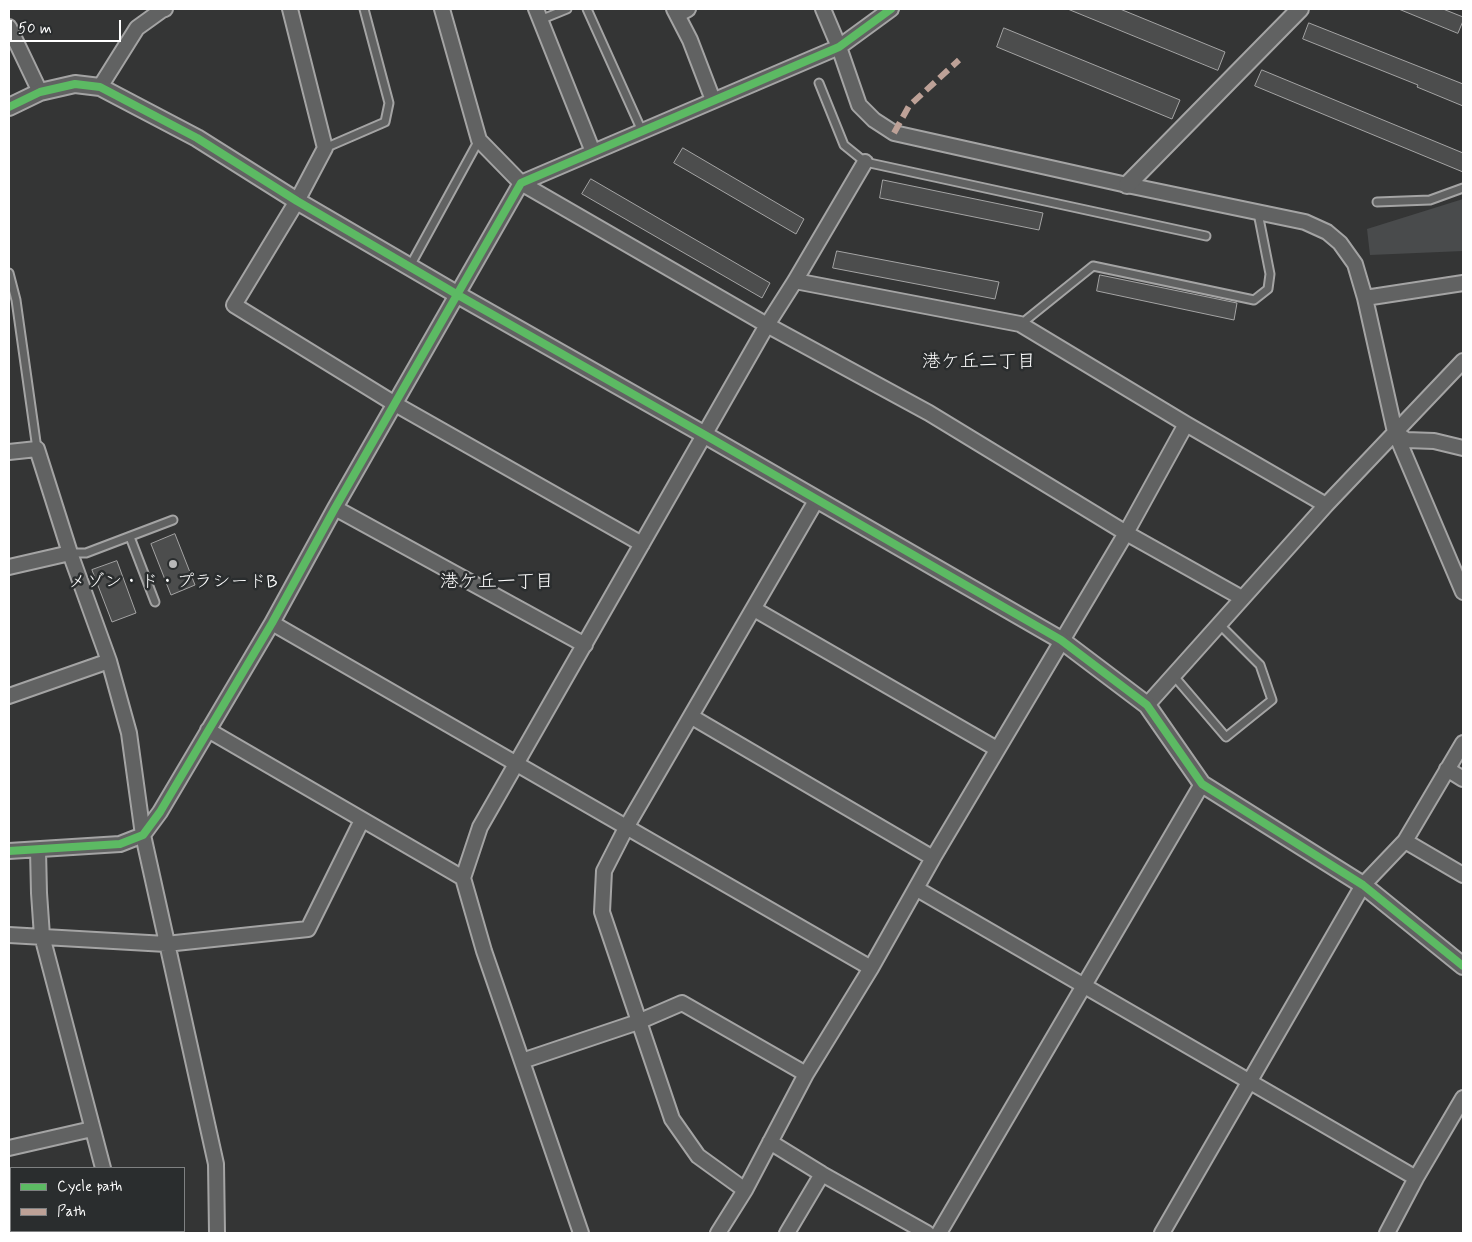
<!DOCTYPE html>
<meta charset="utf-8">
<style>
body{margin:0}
#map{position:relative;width:1472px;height:1242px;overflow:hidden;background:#343535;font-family:Mynerve,sans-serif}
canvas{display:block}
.frame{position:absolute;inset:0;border:10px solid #fff;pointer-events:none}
.legend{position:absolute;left:10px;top:1167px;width:175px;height:65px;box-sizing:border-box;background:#2a2d2e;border:1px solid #7f8182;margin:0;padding:6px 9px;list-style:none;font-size:15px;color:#fff}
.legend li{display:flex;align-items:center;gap:10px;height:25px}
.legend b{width:25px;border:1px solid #7f8182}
.scale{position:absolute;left:10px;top:20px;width:111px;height:22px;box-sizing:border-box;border:2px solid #fff;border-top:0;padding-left:6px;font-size:15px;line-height:18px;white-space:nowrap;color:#fff;-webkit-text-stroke:4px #2a2d2e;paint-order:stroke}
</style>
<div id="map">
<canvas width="1472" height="1242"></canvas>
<div class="frame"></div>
<ul class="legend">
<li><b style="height:6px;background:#5cba63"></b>Cycle path</li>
<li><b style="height:6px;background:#bda197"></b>Path</li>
</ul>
<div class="scale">50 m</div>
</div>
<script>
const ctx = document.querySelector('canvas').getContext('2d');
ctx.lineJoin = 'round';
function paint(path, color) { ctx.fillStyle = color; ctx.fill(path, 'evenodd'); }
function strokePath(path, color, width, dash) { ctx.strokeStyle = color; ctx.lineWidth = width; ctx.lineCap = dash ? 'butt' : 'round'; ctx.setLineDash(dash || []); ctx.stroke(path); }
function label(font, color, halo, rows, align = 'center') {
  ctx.font = font + ' Mynerve,"Klee One",sans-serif'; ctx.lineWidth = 5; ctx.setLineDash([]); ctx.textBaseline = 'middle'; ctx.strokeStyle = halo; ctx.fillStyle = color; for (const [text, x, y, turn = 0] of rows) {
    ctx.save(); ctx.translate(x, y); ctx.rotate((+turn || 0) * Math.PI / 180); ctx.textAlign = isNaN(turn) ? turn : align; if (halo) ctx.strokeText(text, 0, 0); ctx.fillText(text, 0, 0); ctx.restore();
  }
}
const green = new Path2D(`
 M1463,199V251L1370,255L1367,229Z`);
const building = new Path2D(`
 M1068,9H1120L1225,52L1218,70Z
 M1399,9H1443L1463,17V21L1458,33Z
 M1309,23L1463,84V106L1417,87L1418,85L1303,39Z
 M1004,28L1180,100L1172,119L997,47Z
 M1262,70L1463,153V172L1255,86Z
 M683,148L804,219L796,234L674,163Z
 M591,179L770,283L762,298L582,194Z
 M883,180L1043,213L1039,230L880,198Z
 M837,251L999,282L995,299L833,268Z
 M1100,275L1237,303L1234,320L1097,291Z
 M175,534L195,585L171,595L151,544Z
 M117,561L136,613L112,622L92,570Z`);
const service = new Path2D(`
 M587,9L642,131
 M540,20L567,9
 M819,83L844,145L865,162L1206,236
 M325,148L385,122L389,103L364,9
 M1377,202L1430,200L1463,188
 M410,266L479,140
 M9,273L16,300L37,449
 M1021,324L1093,266L1254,300L1268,289L1270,274L1258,213
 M130,537L155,602
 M70,553H86L173,520
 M1173,675L1226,737L1272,700L1260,665L1219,624`);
const minor = new Path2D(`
 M290,9L325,148L297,201L234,305L395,404L642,544
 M442,9L479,140L521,183L767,325L929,413L1126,533L1242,598
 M536,9L593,152
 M674,9L690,40L713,100
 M823,9L839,47L859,105L874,120L894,133L1127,185L1305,222L1327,232L1340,243L1355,264L1365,298L1395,432L1463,592
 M677,15L688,9
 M9,27L40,92
 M100,87L137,28L162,10L165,9
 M795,281L1020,324L1186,424L1326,505
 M1365,298L1463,283
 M1395,432L1406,440L1434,441L1463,448
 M9,452L37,449L70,553L109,661L129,733L143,835L216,1164L217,1233
 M335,508L585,645
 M9,567L70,553
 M754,609L997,749
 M272,623L871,968
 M9,696L109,661
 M1147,705L1326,505L1463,361
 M692,717L933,858
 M208,730L463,878
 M1447,769L1463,779
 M1405,841L1463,875
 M38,850L39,893L42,936L103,1168
 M9,851L120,844L143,835L160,812L272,623L335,508L521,183L839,47L891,9
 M917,889L1416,1178
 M9,935L166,944L308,929L362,820
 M522,1061L638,1022L682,1003L806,1074
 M770,1142L822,1174L927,1233
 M9,1148L92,1129
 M745,1190L698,1156L672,1119L602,912L604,871L627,826L817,499
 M120,1231V1233
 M581,1233L484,951L463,878L480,827L767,325L795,281L865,162
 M718,1233L745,1190L806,1074L871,968L933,858L1126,533L1186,424
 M787,1233L822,1174
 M939,1233L1202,784
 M1162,1233L1363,885L1405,841L1463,743
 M1387,1233L1416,1178L1463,1098`);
const tertiary = new Path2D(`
 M9,107L40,92L75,84L100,87L197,138L297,201L458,295L705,435L1061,640L1147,705L1202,784L1363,885L1463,966
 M1127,185L1300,9`);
const quiet = new Path2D(`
 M894,133L909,106L959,60`);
const cycleway = new Path2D(`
 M9,107L40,92L75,84L100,87L197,138L297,201L458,295L705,435L1061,640L1147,705L1202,784L1363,885L1463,966
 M9,851L120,844L143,835L160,812L272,623L335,508L521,183L839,47L891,9`);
const markers = [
 [173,564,5,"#b8b8b8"]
];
const poiNames = [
 ["メゾン・ド・プラシードB",173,583]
];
const neighbourhoodNames = [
 ["港ケ丘二丁目",979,363],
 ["港ケ丘一丁目",497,583]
];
paint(green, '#494b4c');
paint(building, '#4c4d4d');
strokePath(building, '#a4a4a4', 1);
strokePath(service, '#a4a4a4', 11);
strokePath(minor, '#a4a4a4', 18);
strokePath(tertiary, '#a4a4a4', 20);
strokePath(service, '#616262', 7);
strokePath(minor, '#616262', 14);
strokePath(tertiary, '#616262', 16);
strokePath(quiet, '#bda197', 6, [12, 6]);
strokePath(cycleway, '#5cba63', 8);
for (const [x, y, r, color] of markers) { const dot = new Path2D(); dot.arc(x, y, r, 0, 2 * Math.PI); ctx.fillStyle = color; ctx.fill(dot); strokePath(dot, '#2a2d2e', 2); }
label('18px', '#fff', '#2a2d2e', poiNames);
label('19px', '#fff', '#2a2d2e', neighbourhoodNames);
</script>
